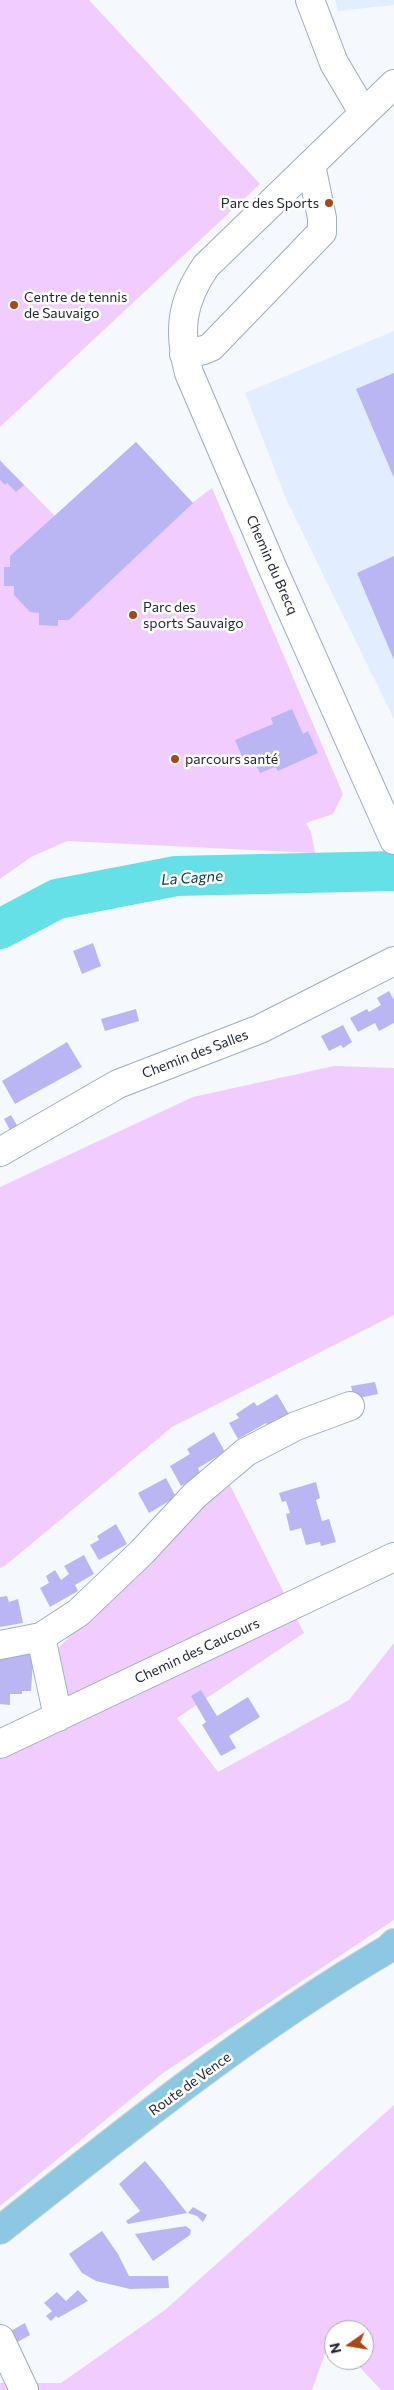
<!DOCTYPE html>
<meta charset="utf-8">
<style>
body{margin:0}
#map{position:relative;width:394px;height:2390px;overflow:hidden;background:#f5f8fd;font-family:Commissioner,sans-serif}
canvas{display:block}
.north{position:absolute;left:324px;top:2320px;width:50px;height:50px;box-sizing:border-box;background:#fff;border:1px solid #a7a9ad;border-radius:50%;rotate:257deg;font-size:14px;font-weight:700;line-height:20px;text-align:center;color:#242932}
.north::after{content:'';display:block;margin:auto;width:18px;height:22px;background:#aa4713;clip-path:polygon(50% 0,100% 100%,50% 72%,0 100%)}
</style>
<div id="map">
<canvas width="394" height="2390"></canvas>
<div class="north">N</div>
</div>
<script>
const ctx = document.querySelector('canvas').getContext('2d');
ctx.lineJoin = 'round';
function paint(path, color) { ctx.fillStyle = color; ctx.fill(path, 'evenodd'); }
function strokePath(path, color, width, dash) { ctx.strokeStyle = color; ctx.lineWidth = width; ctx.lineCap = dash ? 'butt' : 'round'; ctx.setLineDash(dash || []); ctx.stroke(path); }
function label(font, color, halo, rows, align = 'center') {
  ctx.font = font + ' Commissioner,sans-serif'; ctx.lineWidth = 5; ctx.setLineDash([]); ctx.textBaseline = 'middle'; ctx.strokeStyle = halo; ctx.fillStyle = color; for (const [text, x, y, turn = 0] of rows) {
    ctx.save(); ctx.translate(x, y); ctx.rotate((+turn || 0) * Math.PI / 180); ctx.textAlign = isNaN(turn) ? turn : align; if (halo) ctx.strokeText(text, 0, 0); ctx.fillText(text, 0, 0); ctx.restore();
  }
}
const built = new Path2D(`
 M335,0H394V5L338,11Z
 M394,331V719L287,501L245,393Z`);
const green = new Path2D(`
 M0,0H89L260,184L0,427Z
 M136,442L192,503L212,488L343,794L333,814L306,823L311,832L315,853L67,841L31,857L0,879V460L55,516Z
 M334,1066L394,1068V1315L172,1427L6,1565L0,1568V1187L193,1097Z
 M225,1475L304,1633L177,1718L218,1772L349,1700L394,1643V1920L163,2073L0,2206V1753L50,1722L44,1663Z
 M394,2105V2390H381L353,2360H364V2330H334V2340L331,2337L312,2390H0V2383H61L165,2310Z`);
const river = new Path2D(`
 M0,929L57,899L176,876L394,871`);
const building = new Path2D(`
 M394,373V478L356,389Z
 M136,442L193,503L69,620H58V626L39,625V613L30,612L14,595V586H4V567H10V556Z
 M0,461L24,485L16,492L7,483L5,485L0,480Z
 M394,556V660L357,573Z
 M292,709L303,734L308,731L318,753L278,771L275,767L260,773L255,762L246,766L235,740L273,724L271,718Z
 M93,943L101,966L82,974L73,951Z
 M389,991L394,1000V1023L379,1031L375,1023L358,1032L350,1018L367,1009L369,1012L381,1005L377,998Z
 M136,1009L139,1021L105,1031L101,1019Z
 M343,1025L352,1042L343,1048L341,1045L329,1051L321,1036Z
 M67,1042L82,1067L15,1104L2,1081Z
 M11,1115L18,1127L11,1132L4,1119Z
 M375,1382L378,1394L354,1399L351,1386Z
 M277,1394L290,1416L271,1431L266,1423L238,1439L229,1423L239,1418L236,1414L254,1402L257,1406Z
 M214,1432L225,1452L198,1468L201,1475L181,1486L170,1466L190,1454L187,1449Z
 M166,1478L176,1497L149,1513L138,1493Z
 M316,1482L320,1498L316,1500L322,1521L329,1519L336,1542L321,1546L320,1542L306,1545L301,1528L290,1531L286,1514L290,1513L286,1501L282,1502L279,1493Z
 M116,1524L127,1544L99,1560L90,1545L99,1540L97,1536Z
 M84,1555L94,1574L75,1585L78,1591L50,1607L40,1588L49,1583L46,1576L55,1570L61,1580L69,1574L64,1566Z
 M7,1596L9,1602L18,1599L23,1623L0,1627V1597Z
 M34,1647L31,1691H22V1694H10V1705L0,1704V1652Z
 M201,1690L217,1716L248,1697L260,1717L229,1736L236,1748L221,1756L202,1725L206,1722L191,1696Z
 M145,2161L162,2181L187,2213L128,2224L126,2221L140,2211L119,2184Z
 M193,2207L207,2215L203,2222L197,2216L188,2213Z
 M186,2226L191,2230L190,2235L153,2261L135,2234Z
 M102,2231L118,2254L129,2276H168L169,2288L130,2289L96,2281L82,2273L69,2254Z
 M78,2290L88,2301L58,2318L56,2316L51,2321L46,2316L52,2311L44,2303L57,2292L66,2301Z
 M25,2323L30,2335L14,2344L9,2332Z`);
const minor = new Path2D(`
 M310,0L334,63L363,112
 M394,84L206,266C181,302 178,331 189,373L273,569L394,840
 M184,354L204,350L211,347L322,232V218L311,165
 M0,1152L118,1084L260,1029L394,961
 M41,1637L58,1717
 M0,1645L41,1637L78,1613L142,1552L195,1495L246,1452L296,1426L350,1406
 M0,1744L394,1557
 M0,2339L24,2390`);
const major = new Path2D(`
 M0,2230C125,2131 250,2030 388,1949L394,1943`);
const markers = [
 [329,203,5,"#aa4713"],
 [14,305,5,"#aa4713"],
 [133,615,5,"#aa4713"],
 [175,759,5,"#aa4713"]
];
const poiNames = [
 ["Parc des Sports",319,203,"right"],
 ["Centre de tennis",24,297],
 ["de Sauvaigo",24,313],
 ["Parc des",143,607],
 ["sports Sauvaigo",143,623],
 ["parcours santé",185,759]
];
const streetNames = [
 ["Chemin du Brecq",272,565,66],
 ["Chemin des Salles",195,1054,-21],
 ["Chemin des Caucours",197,1651,-25],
 ["Route de Vence",190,2084,-36]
];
const waterNames = [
 ["La Cagne",192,878,-4]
];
paint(built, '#e2edff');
paint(green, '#f0cdfe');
strokePath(river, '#65e0e7', 40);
paint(building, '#bab6f4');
strokePath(minor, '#9fadc2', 30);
strokePath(major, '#d3d4d6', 30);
strokePath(minor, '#fff', 28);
strokePath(major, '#8cc8e2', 28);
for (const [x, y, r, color] of markers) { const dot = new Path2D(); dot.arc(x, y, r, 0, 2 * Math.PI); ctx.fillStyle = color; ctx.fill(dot); strokePath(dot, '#fff', 2); }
label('14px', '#242932', '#fff', poiNames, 'left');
label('14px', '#242932', '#fff', streetNames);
label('italic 15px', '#013e41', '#fff', waterNames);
</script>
